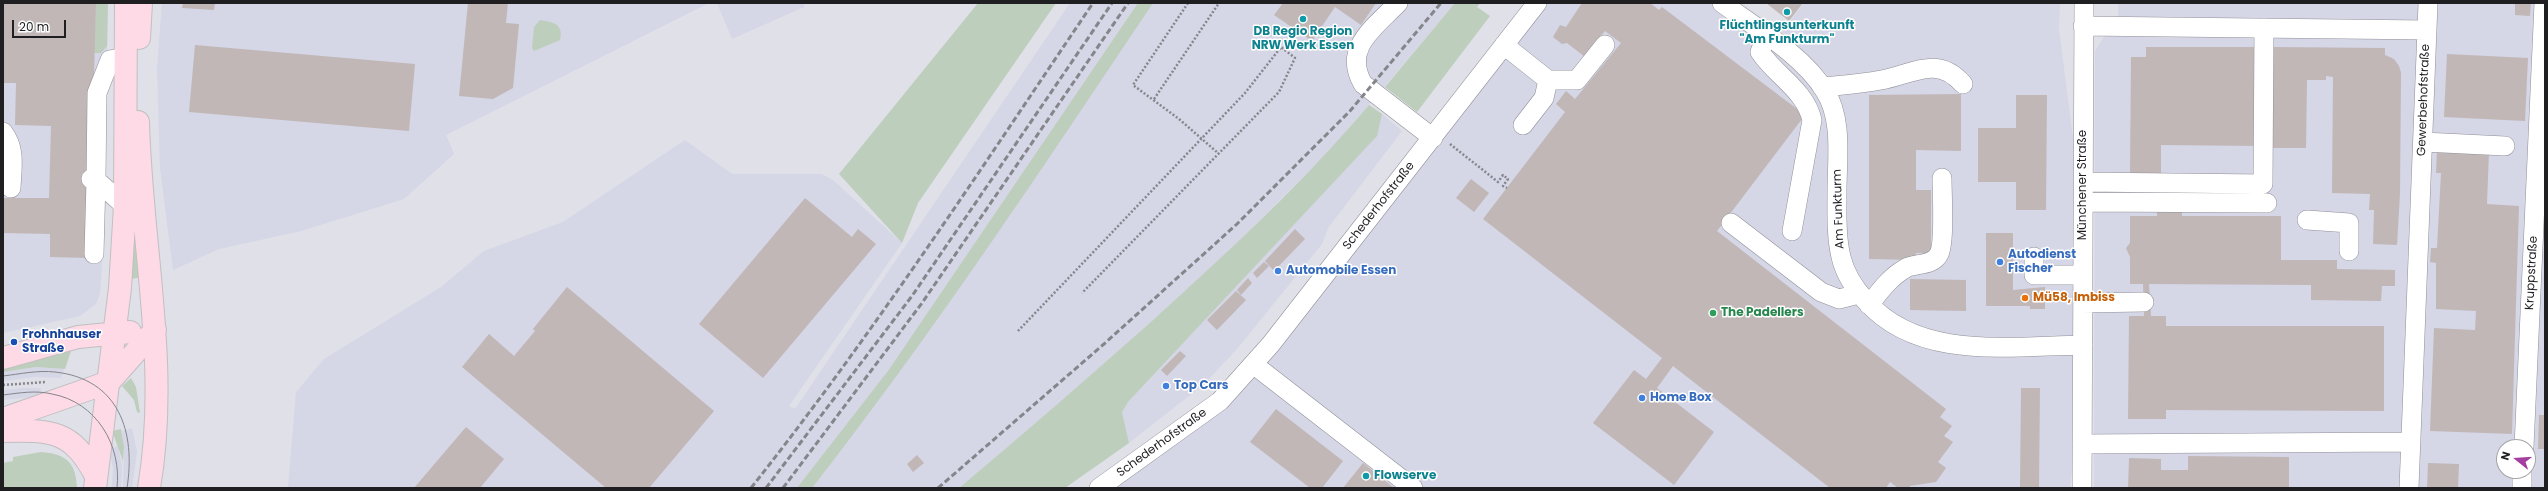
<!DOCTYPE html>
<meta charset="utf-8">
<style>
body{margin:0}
#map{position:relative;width:2548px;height:491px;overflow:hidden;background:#dfe0e8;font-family:Poppins,sans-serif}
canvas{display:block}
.frame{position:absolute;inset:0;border:4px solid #1f1f22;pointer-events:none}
.north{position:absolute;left:2496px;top:439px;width:40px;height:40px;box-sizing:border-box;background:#fff;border:1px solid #a5a5a7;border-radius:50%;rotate:287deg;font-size:11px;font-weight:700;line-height:16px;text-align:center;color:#1f1f22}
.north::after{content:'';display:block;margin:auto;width:14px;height:18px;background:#a63ea2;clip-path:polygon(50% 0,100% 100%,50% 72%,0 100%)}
.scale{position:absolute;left:12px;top:20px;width:54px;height:18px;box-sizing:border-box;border:2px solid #1f1f22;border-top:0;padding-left:5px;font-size:12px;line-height:14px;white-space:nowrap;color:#1f1f22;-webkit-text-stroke:3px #fff;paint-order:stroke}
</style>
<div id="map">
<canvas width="2548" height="491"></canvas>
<div class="frame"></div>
<div class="north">N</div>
<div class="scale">20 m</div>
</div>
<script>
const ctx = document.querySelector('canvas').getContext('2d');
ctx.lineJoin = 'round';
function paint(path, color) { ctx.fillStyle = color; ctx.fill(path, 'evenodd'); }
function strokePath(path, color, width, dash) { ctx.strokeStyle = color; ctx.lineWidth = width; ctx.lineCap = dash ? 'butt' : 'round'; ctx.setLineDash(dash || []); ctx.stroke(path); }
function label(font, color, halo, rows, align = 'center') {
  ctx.font = font + ' Poppins,sans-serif'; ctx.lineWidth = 3; ctx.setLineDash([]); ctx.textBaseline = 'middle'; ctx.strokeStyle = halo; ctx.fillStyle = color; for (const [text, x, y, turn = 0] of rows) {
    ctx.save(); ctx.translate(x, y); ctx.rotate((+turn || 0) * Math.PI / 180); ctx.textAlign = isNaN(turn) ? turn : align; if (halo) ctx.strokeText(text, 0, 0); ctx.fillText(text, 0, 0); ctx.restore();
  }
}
const built = new Path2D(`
 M3,3H108L105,217L100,293L96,304L80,316L3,333Z
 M162,3H709L446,135L454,154L404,199L301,231L219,249L173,270L160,168L157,68Z
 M717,3H804V7L732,39Z
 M1070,3H1455L1336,144L1223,257L1039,422L959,488H288L296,392L324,359L441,287L484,251L563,222L685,140L732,174H822L834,181L902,243L789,406L795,409Z
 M1548,3H1717L1787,56L1834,81L1782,32L1804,3H2060L2059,29L2079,185L2078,420L2070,488H1112L1225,407ZM1933,59L1970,74L1838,82Z
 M2118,3H2545V488H2094L2095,51L2118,15ZM2504,447H2528V471H2504Z
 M1382,114L1402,131L1328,228L1322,244L1237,349L1203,385L1129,443L1122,411L1128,402L1376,136Z
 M36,367L64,369L61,378L35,377L3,381V372Z
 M22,388H41L40,396L3,400V390Z
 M132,428L137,452L132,488H123L124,452L122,431Z
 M118,446L122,466L121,488H112L113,468L109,449Z`);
const green = new Path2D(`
 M96,3H108L107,46L101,53H94Z
 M978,3H1056L918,203L902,243L839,174Z
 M1138,3H1153C1043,167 934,332 812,488H797L888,371Z
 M1455,3H1480L1477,7L1490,16L1417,112L1385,87Z
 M540,20C553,22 564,24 560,40L534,51L532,48L534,27Z
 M1369,105L1382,114L1377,136L1128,402L1122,412L1129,443L1065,488H959C1025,433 1089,377 1153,320C1228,252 1303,183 1369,105Z
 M136,228L143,277L131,279L134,229Z
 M71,351L65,369L36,367L3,372V368Z
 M131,378L136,387L140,413L137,412L134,400L122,386Z
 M121,429L124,447L123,461L112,431Z
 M41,452C66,454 76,462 77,488H3V463L13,461V457Z`);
const building = new Path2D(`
 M4,3H96L89,258L50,257V234L3,233V198H49L51,126L15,125L16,83H3Z
 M183,3H215L214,10L182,8Z
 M468,3H508L506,23L519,24L513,88L493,99L459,96Z
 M1283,3H1376L1361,25L1335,7L1312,41L1274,15Z
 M1582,3H1650L1659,10L1662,7L1805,115L1717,231L1946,409L1940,417L1952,426L1944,436L1953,442L1938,462L1946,468L1936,482L1910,486V488H1898L1890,482L1886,488H1830L1673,366L1657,388L1714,432L1674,485L1593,423L1634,370L1646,379L1662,358L1483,219L1565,112L1556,104L1566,91L1575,99L1621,43L1605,31L1596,42L1595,41L1585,57L1567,43L1562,44L1553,37L1560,25L1566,27Z
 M1766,3H1803L1789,21Z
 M2515,3H2531L2530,16L2515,15Z
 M195,45L415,64L409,131L189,112Z
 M2146,47H2257V146L2161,145V175H2130L2131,57H2146Z
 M2273,47L2385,48V55L2394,59L2399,66L2401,73L2400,194L2397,245L2373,244L2374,210H2369L2370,194L2332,193L2333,77L2326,76V80H2307L2306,148H2272Z
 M2447,54L2528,58L2525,121L2444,117Z
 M1961,94V151L1916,150V190H1931V253H1916V260L1869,259V95Z
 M2016,95H2047L2046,210H2016V182H1978V128H2016Z
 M2437,149L2489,151L2487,204L2519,206L2512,434L2430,431L2434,328L2475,330L2476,311L2436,309V263L2430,262L2431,248H2437L2441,173H2436Z
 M1471,179L1489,193L1474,212L1456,198Z
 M805,198L852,237L858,229L876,244L763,378L699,324Z
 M2157,205H2182V216H2281V260H2337V269L2395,270V286H2382L2381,301L2311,300V285L2149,284L2151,316H2166V326H2384V411L2166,410V419H2128L2129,316H2144L2143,284H2130V257L2126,248L2130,243V216H2157Z
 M1295,229L1305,239L1274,271L1265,261Z
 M1986,233H2013V290L2045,287V309H2030V306H1986Z
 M1264,262L1269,266L1257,278L1253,273Z
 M1248,278L1252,283L1241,295L1237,290Z
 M1910,279L1966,280V311L1910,310Z
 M567,287L714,411L649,488H606L462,367L489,334L514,356L535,331L533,329Z
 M1236,291L1246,300L1217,330L1207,320Z
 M1180,351L1186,356L1167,376L1161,370Z
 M2021,388H2040L2039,488H2020Z
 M1276,409L1343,461L1322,488H1310L1250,442Z
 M2539,415H2545V449H2538Z
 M466,427L504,459L480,488H414Z
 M917,455L924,463L913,472L907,464Z
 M2188,456L2289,457V488H2128L2129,458L2161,459V470H2188Z
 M1363,463L1394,488H1343Z
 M2428,463L2459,464L2458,488H2427Z`);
const path = new Path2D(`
 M1188,3L1133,85L1179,119L1218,153
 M1154,99L1219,3
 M1450,144L1498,182L1503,175L1508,179L1503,186L1507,188
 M1018,331L1245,93L1281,47L1295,58L1279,92L1082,293
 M3,385L46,382`);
const minor = new Path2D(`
 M1398,3C1375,27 1342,48 1363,84L1433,138
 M1722,3C1755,27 1804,56 1825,91C1843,119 1837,159 1837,191C1837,213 1836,236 1841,257C1845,274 1855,289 1866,301C1919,361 2010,346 2083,345
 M2083,26L2427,30
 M1766,36L1760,52C1776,76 1805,90 1812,120L1792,231
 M1504,45L1548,80L1544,98L1523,125
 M124,58L110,60L97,93L96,180L125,206
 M1548,80H1577L1605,45
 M1822,87C1842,85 1861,84 1881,80C1911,75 1937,54 1963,84
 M3,132C16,149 12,167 11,188
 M2423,142L2505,146
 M91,179L96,180L94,254
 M2084,182L2263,184L2264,28
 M2084,202L2267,203
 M2307,220L2349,223V251
 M1731,223L1821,292L1839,299L1859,294
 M2034,257V275H2083
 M2083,303L2144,302
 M1869,305C1880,291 1890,277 1906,268C1916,263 1933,266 1939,254C1945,242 1942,194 1942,178
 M1253,364L1413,488
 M2082,444L2411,442
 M2524,447L2544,3
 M1099,488L1220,401L1271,344L1537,3
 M2082,488L2084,3
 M2409,488L2428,3
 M2522,488V471`);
const major = new Path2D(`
 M139,38L141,3
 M138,122C141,245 170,365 149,488
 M3,358L78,337L130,332
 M3,419L109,382L155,330
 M3,431C52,430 72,430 96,476
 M95,488L120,288L125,206L126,3`);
const tram = new Path2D(`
 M3,376C20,374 38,370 55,372C119,379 136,432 127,488
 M3,395C19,393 36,390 52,394C96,402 122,445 117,488`);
const rail = new Path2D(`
 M751,488C874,333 982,167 1093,3
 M766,488L912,296L1112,3
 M783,488L922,303L1128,3
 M938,488L1104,344L1237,224L1350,111L1441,3`);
const markers = [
 [1787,12,4,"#0f9aa8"],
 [1303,19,4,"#0f9aa8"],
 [2000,262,4,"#3f7fe0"],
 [1278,271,4,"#3f7fe0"],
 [2025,298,4,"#e8710a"],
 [1713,313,4,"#2e9e5b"],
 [14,342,4,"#1a4fb4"],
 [1166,386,4,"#3f7fe0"],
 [1642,398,4,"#3f7fe0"],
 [1366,476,4,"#0f9aa8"]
];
const cultureNames = [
 ["Flüchtlingsunterkunft",1787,26],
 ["\"Am Funkturm\"",1787,40],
 ["DB Regio Region",1303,32],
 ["NRW Werk Essen",1303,46],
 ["Flowserve",1374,476,"left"]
];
const streetNames = [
 ["Gewerbehofstraße",2424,100,-88],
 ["Münchener Straße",2083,185,-90],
 ["Schederhofstraße",1379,206,-52],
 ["Am Funkturm",1839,209,-92],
 ["Kruppstraße",2532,273,-87],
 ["Schederhofstraße",1162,443,-36]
];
const shopNames = [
 ["Autodienst",2008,255],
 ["Fischer",2008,269],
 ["Automobile Essen",1286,271],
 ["Top Cars",1174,386],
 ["Home Box",1650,398]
];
const foodNames = [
 ["Mü58, Imbiss",2033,298]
];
const leisureNames = [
 ["The Padellers",1721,313]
];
const transitNames = [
 ["Frohnhauser",22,335],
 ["Straße",22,349]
];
paint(built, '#d5d6e6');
paint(green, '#becebc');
paint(building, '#c1b7b7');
strokePath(minor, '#8f9098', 20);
strokePath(major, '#c0c0c1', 24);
strokePath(path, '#85868b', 2.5, [2, 2]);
strokePath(minor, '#fff', 19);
strokePath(major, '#fed9e6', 22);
strokePath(tram, '#85868b', 1);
strokePath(rail, '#85868b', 3, [6, 3]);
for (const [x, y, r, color] of markers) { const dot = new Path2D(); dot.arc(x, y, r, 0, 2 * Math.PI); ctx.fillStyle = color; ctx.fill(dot); strokePath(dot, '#fff', 1.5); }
label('bold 12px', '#0d838f', '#fff', cultureNames);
label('12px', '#1f1f22', '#fff', streetNames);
label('bold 12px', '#366cbe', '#fff', shopNames, 'left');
label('bold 12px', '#c56008', '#fff', foodNames, 'left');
label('bold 12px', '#27864d', '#fff', leisureNames, 'left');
label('bold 12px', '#164399', '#fff', transitNames, 'left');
</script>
